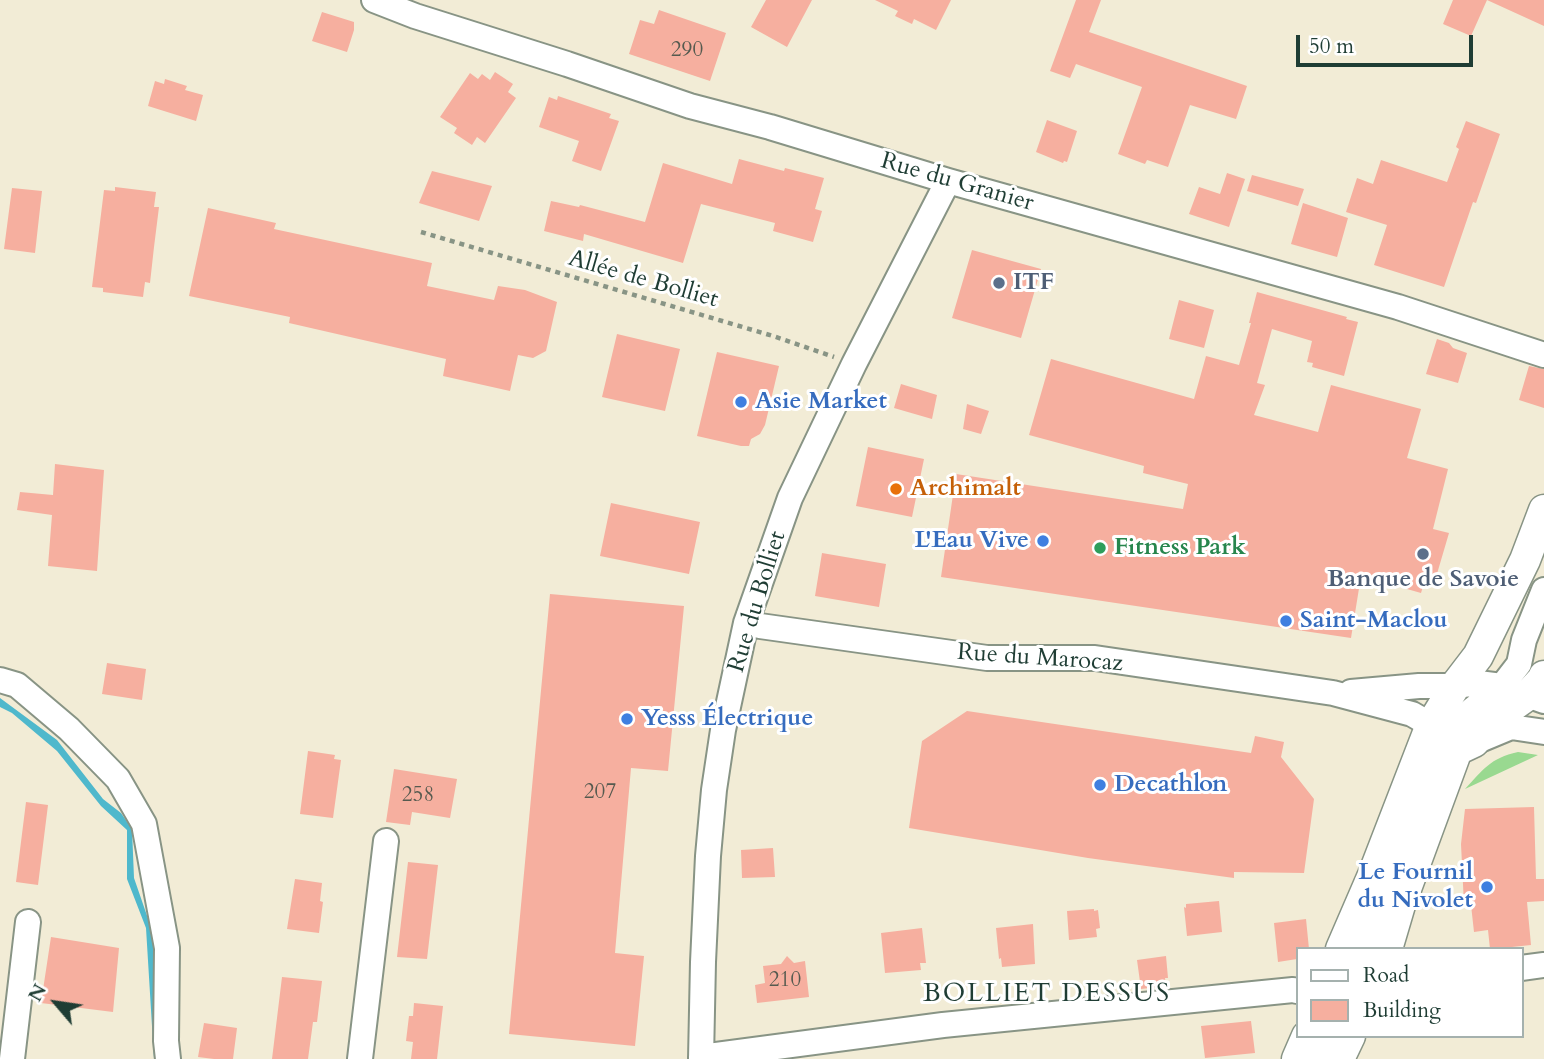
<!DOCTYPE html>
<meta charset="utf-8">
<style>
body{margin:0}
#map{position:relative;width:1544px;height:1059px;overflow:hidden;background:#f2ecd6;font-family:Cardo,serif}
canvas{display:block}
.legend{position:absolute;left:1296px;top:947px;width:228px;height:91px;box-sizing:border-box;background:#fff;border:2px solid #a5b1ae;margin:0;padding:9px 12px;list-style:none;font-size:21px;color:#1f3d34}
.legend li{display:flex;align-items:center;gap:14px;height:35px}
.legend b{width:35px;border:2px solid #a5b1ae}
.north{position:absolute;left:21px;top:968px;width:70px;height:70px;-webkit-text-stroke:5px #fff;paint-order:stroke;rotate:299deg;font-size:19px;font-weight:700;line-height:28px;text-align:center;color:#1f3d34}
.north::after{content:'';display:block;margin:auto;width:24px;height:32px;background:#1f3d34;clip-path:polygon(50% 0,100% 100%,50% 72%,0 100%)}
.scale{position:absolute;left:1296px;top:35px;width:177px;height:32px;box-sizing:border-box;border:4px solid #1f3d34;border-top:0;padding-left:9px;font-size:21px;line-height:24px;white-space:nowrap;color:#1f3d34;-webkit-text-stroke:5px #fff;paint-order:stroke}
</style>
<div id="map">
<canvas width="1544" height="1059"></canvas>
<ul class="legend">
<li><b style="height:9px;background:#fff"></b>Road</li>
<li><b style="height:19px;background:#f6af9f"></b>Building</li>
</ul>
<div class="north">N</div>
<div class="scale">50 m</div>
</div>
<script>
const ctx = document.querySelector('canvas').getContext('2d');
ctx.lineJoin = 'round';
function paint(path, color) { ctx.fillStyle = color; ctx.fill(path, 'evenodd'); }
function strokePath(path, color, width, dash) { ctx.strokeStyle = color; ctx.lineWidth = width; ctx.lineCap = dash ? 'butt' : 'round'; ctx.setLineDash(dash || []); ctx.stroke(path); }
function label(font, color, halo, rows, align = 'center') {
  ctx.font = font + ' Cardo,serif'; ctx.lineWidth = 6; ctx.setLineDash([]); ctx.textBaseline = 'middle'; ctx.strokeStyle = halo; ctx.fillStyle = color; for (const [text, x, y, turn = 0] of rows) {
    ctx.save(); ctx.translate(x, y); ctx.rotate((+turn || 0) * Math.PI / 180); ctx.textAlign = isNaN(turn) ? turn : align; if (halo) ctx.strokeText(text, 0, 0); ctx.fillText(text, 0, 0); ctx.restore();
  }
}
const green = new Path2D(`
 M1518,752L1538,755L1465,789C1483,770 1490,758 1518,752Z`);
const water = new Path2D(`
 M0,698L57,740L103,799L121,813L132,829L134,878L153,933L160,1059H154L146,928L127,879V830L101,806L57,751L12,713L0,707Z`);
const building = new Path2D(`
 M766,0H812L787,47L751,27Z
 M875,0H951L936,30L914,19L912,24L895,16L898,11Z
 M1076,0H1101L1089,32L1247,86L1236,119L1190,105L1168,167L1147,160L1145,164L1118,154L1142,87L1076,64L1070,78L1050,71Z
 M1453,0H1544V26L1487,0L1471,36L1443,24Z
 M659,10L726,33L710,81L629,54L640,20L654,24Z
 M322,12L354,22V30L347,52L312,41Z
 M495,72L513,84L508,92L516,98L485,143L477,137L472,145L454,133L457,128L440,117L470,73L478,79L482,74L490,80Z
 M165,79L187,86L185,90L203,95L196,121L148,106L155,81L164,84Z
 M558,96L611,114L609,118L619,121L601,171L572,161L579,141L539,127L549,97L557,100Z
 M1047,120L1077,131L1067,162L1064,161L1063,163L1036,152Z
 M1466,121L1500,134L1476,203L1473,202L1444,287L1374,265L1387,225L1346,212L1357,178L1373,184L1381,160L1447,182L1459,149L1456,147Z
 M739,159L784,171L785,168L824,178L815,209L822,211L813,242L773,231L775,223L701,204L683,263L584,234L583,241L544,231L551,201L579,207L580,205L645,222L663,163L732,184Z
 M432,171L492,186L479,221L419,203Z
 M1227,173L1245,179L1229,227L1189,214L1199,187L1220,194Z
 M1252,175L1304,189L1298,206L1247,191Z
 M115,187L156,192L154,207H159L154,247L150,283L145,282L143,297L103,292V288L92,287L104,190L115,191Z
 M12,188L42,191L35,253L4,249Z
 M1303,203L1348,218L1337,257L1291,244Z
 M208,208L276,223L274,229L432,263L427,286L494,300L498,286L525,290L557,302L546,351L533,358L518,355L510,391L443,376L446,359L289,323L290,317L189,296Z
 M972,250L1041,269L1021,338L952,318Z
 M1257,292L1347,317L1346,319L1358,322L1344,376L1312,367L1313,363L1307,362L1312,341L1272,329L1257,383L1265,385L1254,415L1318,432L1331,385L1421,409L1407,458L1448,469L1433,529L1449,533L1434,584L1424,583L1421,593L1361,576L1351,638L941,577L956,474L1183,509L1188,484L1143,473L1144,466L1029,435L1051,359L1194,399L1206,356L1239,365L1251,323H1249Z
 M1179,300L1214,310L1204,348L1169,339Z
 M617,334L680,349L665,411L602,397Z
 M1437,339L1449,343L1453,348L1467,353L1458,383L1426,374Z
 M717,352L779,366L765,425L760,434L751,439L749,446H741L697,436Z
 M1529,366L1544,369V408L1519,400Z
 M901,384L937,395L932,419L894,408Z
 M967,404L989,411L981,434L963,429Z
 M868,447L924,459L912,517L856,506Z
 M55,464L104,470L97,571L48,566L52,515L17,510L20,492L53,495Z
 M611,503L700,522L689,574L600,556Z
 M822,553L886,564L879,607L815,596Z
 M550,594L684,606L668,771L631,768L615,953L644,956L635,1046L509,1034Z
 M107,663L146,669L142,700L102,694Z
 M967,711L1251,753L1255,736L1284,742L1281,757L1314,799L1304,873L1234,872V878L1088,858L909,828L922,741Z
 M308,751L335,755L334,759L341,760L333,818L300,814Z
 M394,769L457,779L450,818L412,812L410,825L386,822Z
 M26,802L48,805L38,885L16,882Z
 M1534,807L1536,879H1544V901L1527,902L1531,945L1512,947V949H1490L1488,930L1474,932L1471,905H1464L1461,844L1465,809Z
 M773,848L775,877L742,878L741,850Z
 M408,862L438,865L427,959L397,957Z
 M295,879L322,883L320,901L323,902L319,933L287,929Z
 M1219,901L1222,932L1187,936L1184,907L1186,908V904Z
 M1094,909V911L1098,910L1100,928L1096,929L1097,937L1069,940L1067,911Z
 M1306,919L1309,949H1297V959L1278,962L1274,923Z
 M1033,924L1035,964L1002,967L1001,958L999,959L996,928Z
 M922,928L926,963H920L921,970L885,973L881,933Z
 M51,937L119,948L113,1012L41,1003Z
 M787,956L794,963L805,961L809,997L757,1003L755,985L765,983L763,966L781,964Z
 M1166,956L1168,978H1165L1166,986L1141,989L1137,960Z
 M282,977L322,981L317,1022H313L308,1059H272Z
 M414,1003L443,1006L437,1059H411L413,1042L406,1041L409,1016H413Z
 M1251,1021L1255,1053L1205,1058L1201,1026Z
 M204,1023L237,1028L233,1059H214L198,1057Z`);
const path = new Path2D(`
 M421,232L773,336L834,357`);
const minor = new Path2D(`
 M374,0L415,16L567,64L690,106L770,127L948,181L1398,307L1544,355
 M746,623L760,626L987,658H1095L1333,693L1412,714L1431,725
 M0,680L17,685L69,729L118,779L144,824L167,948L166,1041L168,1059
 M1351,692L1419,686H1455L1478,683L1502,686L1544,701
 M1475,742L1511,727L1544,732
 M1362,949L1372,930L1431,762L1458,721L1502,686L1519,664L1524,640L1544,590
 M1521,968L1544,965
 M701,1057L943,1025L1293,990L1297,991
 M12,1059L28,922
 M360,1059L386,841
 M701,1059L703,962L708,856L714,790L723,730L746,623L790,498L854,364L948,181
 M1316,1059L1326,1036`);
const major = new Path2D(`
 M1341,949L1373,875L1431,725L1455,686L1478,656L1525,560L1544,510
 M1387,949L1400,905L1457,750L1474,742L1493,720L1528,695L1542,680L1544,676
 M1297,1059L1307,1036
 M1339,1059L1350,1036`);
const markers = [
 [999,283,7,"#5c6f8a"],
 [741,402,7,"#3f7fe0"],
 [896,489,7,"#e8710a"],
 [1043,541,7,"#3f7fe0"],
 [1100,548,7,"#2e9e5b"],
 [1423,554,7,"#5c6f8a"],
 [1286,621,7,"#3f7fe0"],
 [627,719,7,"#3f7fe0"],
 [1100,785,7,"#3f7fe0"],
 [1487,887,7,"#3f7fe0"]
];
const numberNames = [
 ["290",687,51],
 ["207",600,793],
 ["258",418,796],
 ["210",785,981]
];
const streetNames = [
 ["Rue du Granier",957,183,16],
 ["Allée de Bolliet",643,280,16],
 ["Rue du Bolliet",758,602,-73],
 ["Rue du Marocaz",1040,659,4]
];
const serviceNames = [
 ["ITF",1013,283],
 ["Banque de Savoie",1423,580,"center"]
];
const shopNames = [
 ["Asie Market",755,402],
 ["L'Eau Vive",1029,541,"right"],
 ["Saint-Maclou",1300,621],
 ["Yesss Électrique",641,719],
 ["Decathlon",1114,785],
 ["Le Fournil",1473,873,"right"],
 ["du Nivolet",1473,901,"right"]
];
const foodNames = [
 ["Archimalt",910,489]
];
const leisureNames = [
 ["Fitness Park",1114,548]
];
const neighbourhoodNames = [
 ["BOLLIET DESSUS",1047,995]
];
paint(green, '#99d990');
paint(water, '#4fb8cc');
paint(building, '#f6af9f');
strokePath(minor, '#889485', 28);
strokePath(major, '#889485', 33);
strokePath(path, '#889485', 4.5, [5, 5]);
strokePath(minor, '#fff', 24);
strokePath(major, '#fff', 30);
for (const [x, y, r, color] of markers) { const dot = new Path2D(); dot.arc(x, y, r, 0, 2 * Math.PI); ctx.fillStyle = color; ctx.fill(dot); strokePath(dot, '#fff', 2.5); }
label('21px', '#555a4f', null, numberNames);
label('24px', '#1f3d34', '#fff', streetNames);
label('bold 24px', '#4e5e75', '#fff', serviceNames, 'left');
label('bold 24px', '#366cbe', '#fff', shopNames, 'left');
label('bold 24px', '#c56008', '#fff', foodNames, 'left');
label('bold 24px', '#27864d', '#fff', leisureNames, 'left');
ctx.letterSpacing = '2px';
label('26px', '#1f3d34', '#fff', neighbourhoodNames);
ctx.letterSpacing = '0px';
</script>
